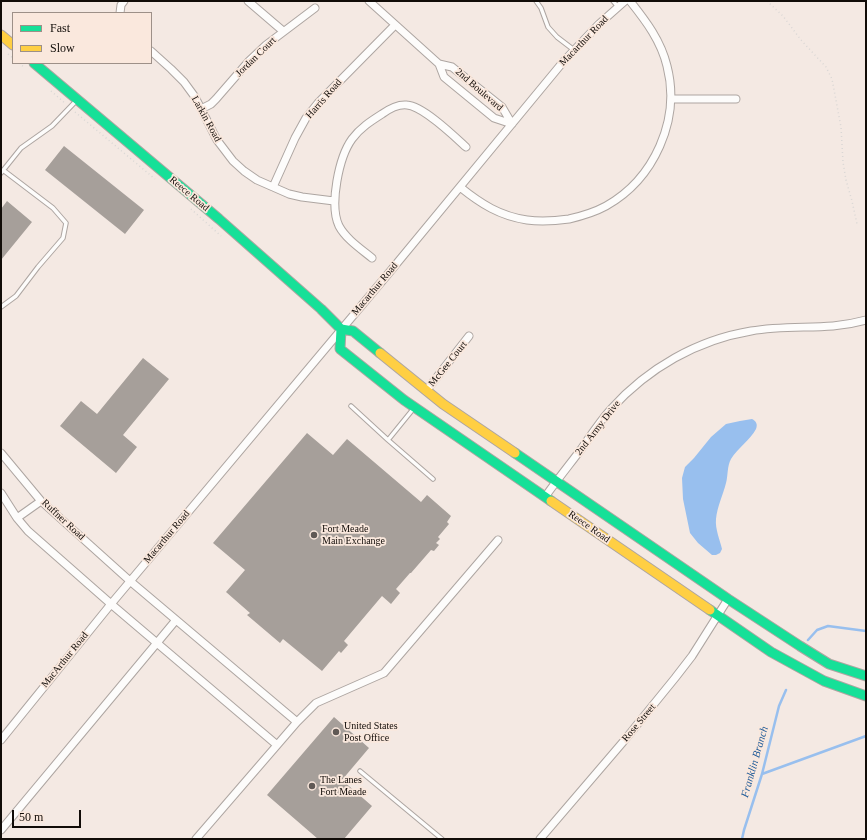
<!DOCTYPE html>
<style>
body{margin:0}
#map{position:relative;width:867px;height:840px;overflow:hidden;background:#f4e9e3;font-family:"Times New Roman",serif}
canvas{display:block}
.frame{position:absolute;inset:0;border:2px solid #110c08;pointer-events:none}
.legend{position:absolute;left:12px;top:12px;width:140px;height:52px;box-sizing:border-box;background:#fae8dd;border:1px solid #9d9088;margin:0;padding:5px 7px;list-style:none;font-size:12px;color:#110c08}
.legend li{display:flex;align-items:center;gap:8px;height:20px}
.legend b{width:20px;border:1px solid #9d9088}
.scale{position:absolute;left:12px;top:810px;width:69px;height:18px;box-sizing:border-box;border:2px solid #110c08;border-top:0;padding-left:5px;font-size:12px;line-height:14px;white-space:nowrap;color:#110c08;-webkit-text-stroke:3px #fae8dd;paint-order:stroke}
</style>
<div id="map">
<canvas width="867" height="840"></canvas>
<div class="frame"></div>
<ul class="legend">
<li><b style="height:5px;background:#16e098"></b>Fast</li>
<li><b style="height:5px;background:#ffcf43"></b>Slow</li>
</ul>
<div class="scale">50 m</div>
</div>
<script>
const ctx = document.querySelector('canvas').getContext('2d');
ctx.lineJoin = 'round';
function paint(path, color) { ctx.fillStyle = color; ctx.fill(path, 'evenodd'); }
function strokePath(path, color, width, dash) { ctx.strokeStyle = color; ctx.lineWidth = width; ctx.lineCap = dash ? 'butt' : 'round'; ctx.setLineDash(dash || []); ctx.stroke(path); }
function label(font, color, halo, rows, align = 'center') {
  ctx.font = font + ' "Times New Roman",serif'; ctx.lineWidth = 3.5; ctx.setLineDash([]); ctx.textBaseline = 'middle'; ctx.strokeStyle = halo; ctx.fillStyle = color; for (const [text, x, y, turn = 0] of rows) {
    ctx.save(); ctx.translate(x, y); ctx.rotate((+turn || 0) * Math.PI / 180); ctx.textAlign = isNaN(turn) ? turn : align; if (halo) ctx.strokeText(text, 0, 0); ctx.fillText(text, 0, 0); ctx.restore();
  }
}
const water = new Path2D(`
 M752,419C756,421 758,424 756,429C751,439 737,449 731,459C727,466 728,476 726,483C723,495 717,507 716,519C715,529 720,540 722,549L720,553L716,555H712L698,543L690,533L683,499L682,478L685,467L694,458L711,437L726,424L740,421Z`);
const stream = new Path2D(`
 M808,640L817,630L828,626L866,631
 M762,774L866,736
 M742,839L744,830L762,774L779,706L786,690`);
const building = new Path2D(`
 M64,146L144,210L125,234L45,170Z
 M7,201L32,222L1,260V209Z
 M143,358L169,379L123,435L137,447L116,473L60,426L81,401L97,414Z
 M307,433L333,455L347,439L421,502L427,495L451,516L447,522L449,524L438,537L440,539L436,543L439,545L434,551L431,550L411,573H410L396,589L400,593L391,604L382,596L344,641L348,645L341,653L339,651L322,671L283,639L280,643L247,615L250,613L226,592L245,570L213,543Z
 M334,717L369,748L342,780L372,806L344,839H318L267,795Z`);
const path = new Path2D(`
 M767,1L783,16L801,40L826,67L832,79L841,127L843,162L846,180L852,201L857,224
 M8,54L13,58
 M19,63L25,68
 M51,91L66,104
 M75,112L155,179
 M191,209L221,236`);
const lane = new Path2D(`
 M536,1L541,8L548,27L557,37L574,50
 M613,1L618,7
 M1,173L21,148L52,126L76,101
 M1,307L16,296L38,267L63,238L66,223L53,208L3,170
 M351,406L388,440
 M414,408L388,440L433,479
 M360,771L442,839`);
const street = new Path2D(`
 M248,1L283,31
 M369,1L439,64L444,77L494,118L512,124
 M120,13L121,5L124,1
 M151,51L171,69L184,82L195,97L217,140L233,161L244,171L257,180L289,194L302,197L334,201
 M439,64L452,67L502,107L512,124
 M671,99H736
 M201,109L211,104L216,99L249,61L266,45L315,8
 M273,187L295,138L306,118L318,103L395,25
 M460,187C481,204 500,216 527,220C541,222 555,221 569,219C582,216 595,212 606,206C654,179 681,120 667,66C661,41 646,21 630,1
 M372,258C361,249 346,239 339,226C329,205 339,157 352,139C360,128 371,121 382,114C389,109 398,104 407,105C423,106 454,136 466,147
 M426,391L469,336
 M1,453L41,501L130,581L297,722
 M1,493L17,518L28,531L111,604L277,745
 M545,497C557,480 570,464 582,448C591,435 600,421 611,409C648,368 697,340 751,331C779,326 806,328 833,326C844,325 855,323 866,320
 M17,518L41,501
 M1,740L111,604L388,274L563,62L599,24L625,1
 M1,830L176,620
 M196,839L297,722L316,703L384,673L498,540
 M540,839L623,742L675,678L692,656L728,599`);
const fast = new Path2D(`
 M34,63L219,219L321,309L341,329L353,331L380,353
 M341,329L340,349L404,400L551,501
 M515,453L728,599L800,646L829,664L866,676
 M710,610L771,652L824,681L866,696`);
const slow = new Path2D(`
 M1,35L13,45
 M380,353L443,404L515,453
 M551,501L710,610`);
const markers = [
 [314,535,4,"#605955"],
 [336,732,4,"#605955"],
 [312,786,4,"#605955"]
];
const streetNames = [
 ["Macarthur Road",584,41,-46],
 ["Jordan Court",256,57,-44],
 ["2nd Boulevard",479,90,41],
 ["Harris Road",324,99,-49],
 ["Larkin Road",206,119,61],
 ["Reece Road",189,194,40],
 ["Macarthur Road",375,289,-50],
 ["McGee Court",448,364,-51],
 ["2nd Army Drive",598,428,-52],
 ["Ruffner Road",63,520,43],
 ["Reece Road",589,527,35],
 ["Macarthur Road",167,537,-50],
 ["MacArthur Road",65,660,-51],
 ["Rose Street",639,723,-50]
];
const poiNames = [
 ["Fort Meade",322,529],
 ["Main Exchange",322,541],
 ["United States",344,726],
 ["Post Office",344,738],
 ["The Lanes",320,780],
 ["Fort Meade",320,792]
];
const waterNames = [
 ["Franklin Branch",755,762,-74]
];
paint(water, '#98bfee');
strokePath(stream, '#98bfee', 2.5);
paint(building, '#a69f9a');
strokePath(lane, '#ada5a1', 5.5);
strokePath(street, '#ada5a1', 9);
strokePath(fast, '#ada5a1', 11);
strokePath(slow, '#ada5a1', 11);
strokePath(path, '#dad7d5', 1.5, [1, 3]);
strokePath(lane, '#fdfcfb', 3.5);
strokePath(street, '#fdfcfb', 7);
strokePath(fast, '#16e098', 9);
strokePath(slow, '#ffcf43', 9);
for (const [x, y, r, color] of markers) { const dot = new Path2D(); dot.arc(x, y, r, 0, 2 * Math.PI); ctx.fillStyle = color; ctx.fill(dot); strokePath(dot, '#fae8dd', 1.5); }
label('10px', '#110c08', '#fae8dd', streetNames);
label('10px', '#110c08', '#fae8dd', poiNames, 'left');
label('italic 11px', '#1c5998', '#fae8dd', waterNames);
</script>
